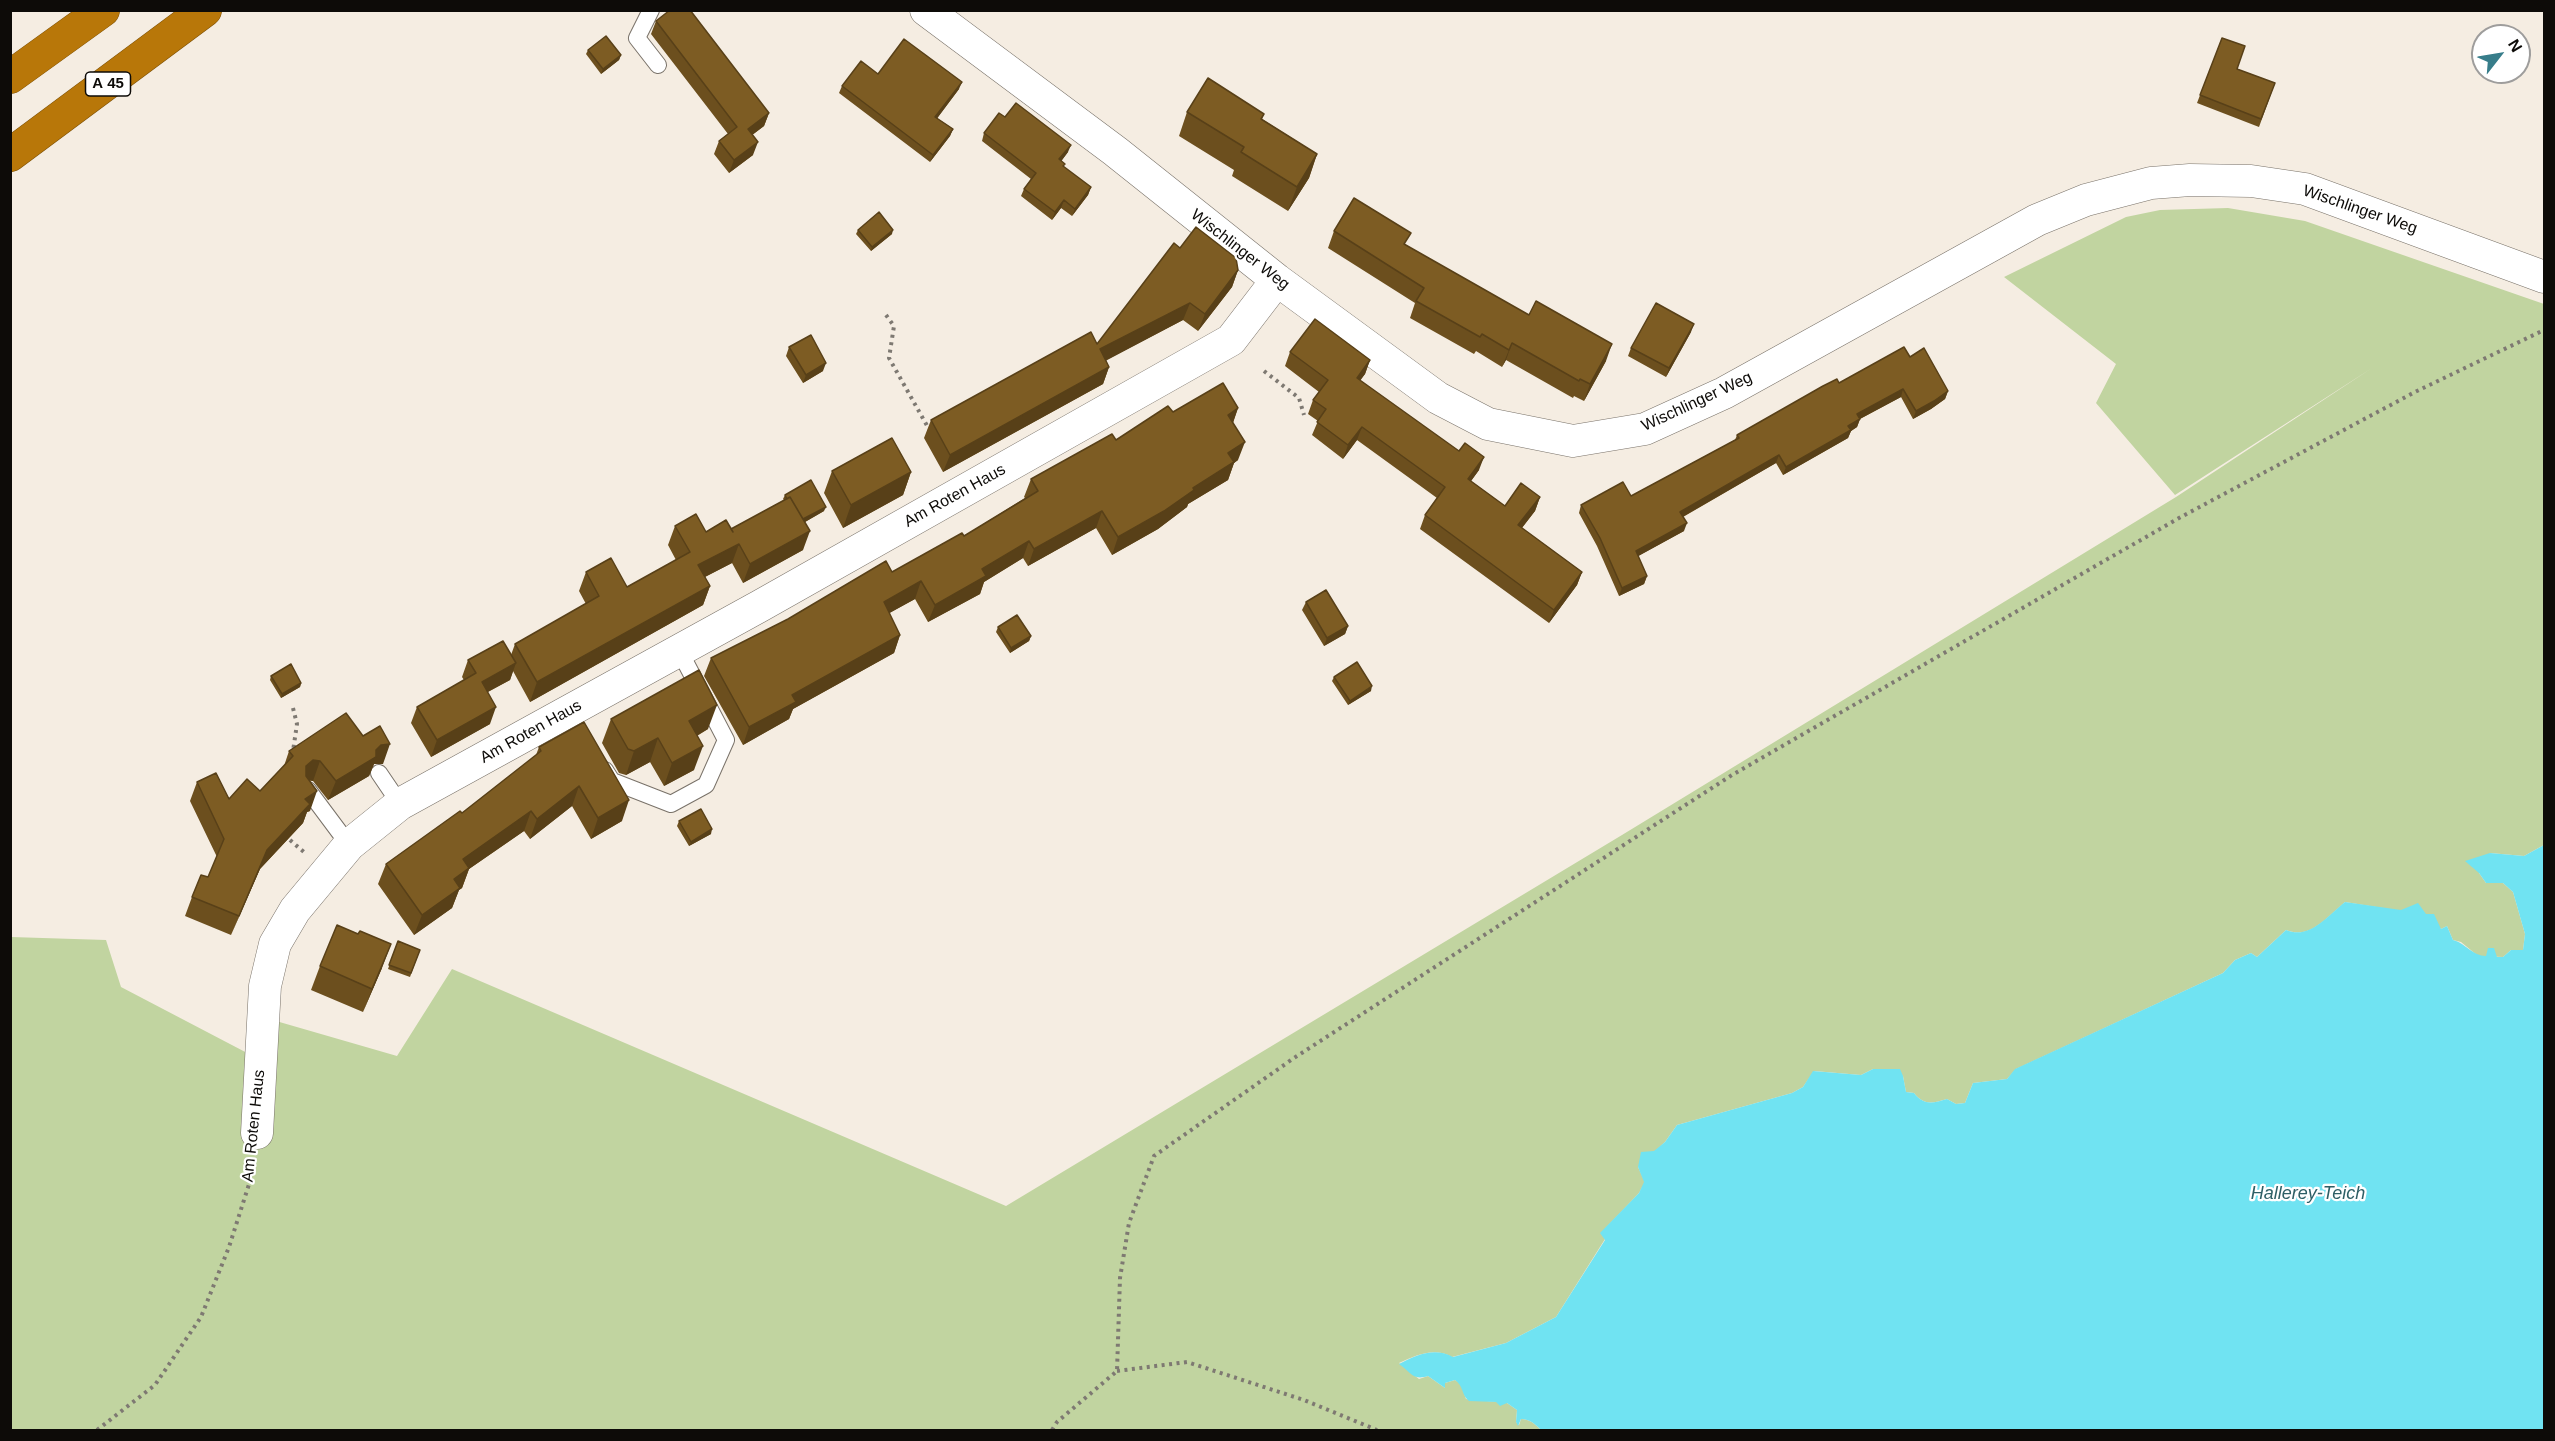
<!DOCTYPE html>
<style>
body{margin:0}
#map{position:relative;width:2555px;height:1441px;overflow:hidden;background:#f5ede2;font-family:Arial,sans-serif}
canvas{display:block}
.frame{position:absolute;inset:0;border:12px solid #0d0b08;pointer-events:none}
.north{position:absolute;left:2471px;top:24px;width:60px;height:60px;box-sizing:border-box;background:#fff;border:2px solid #9e9d9c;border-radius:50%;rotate:59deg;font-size:16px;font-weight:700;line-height:24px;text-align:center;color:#0d0b08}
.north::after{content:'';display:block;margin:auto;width:21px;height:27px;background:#377d8a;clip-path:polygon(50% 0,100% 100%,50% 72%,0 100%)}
</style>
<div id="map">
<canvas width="2555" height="1441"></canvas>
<div class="frame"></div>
<div class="north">N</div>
</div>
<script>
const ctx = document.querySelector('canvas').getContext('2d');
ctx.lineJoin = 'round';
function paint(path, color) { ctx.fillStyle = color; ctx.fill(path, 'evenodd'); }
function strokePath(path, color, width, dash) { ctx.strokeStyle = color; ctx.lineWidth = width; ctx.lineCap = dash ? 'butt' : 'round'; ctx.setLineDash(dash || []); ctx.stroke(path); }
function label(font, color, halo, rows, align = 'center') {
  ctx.font = font + ' Arial,sans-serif'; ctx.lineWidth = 4.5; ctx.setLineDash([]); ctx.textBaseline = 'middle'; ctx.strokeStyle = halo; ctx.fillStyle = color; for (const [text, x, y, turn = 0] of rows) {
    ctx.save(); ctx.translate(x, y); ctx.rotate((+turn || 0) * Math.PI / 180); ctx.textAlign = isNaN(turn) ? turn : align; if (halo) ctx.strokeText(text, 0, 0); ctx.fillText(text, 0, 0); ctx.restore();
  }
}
const green = new Path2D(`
 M2228,208L2305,221L2544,304V845L2524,856L2490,853L2479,873L2486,883H2503L2513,892L2525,934L2523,950H2511L2503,957L2478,956L2461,942L2453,940L2447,926L2441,929L2426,915L2345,902C2327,917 2310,940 2286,930L2257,957L2251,953L2235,960L2223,973L2016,1069L2007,1079L1973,1083L1965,1103L1956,1104L1947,1099C1933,1103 1924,1106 1914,1093L1906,1092L1903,1076L1873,1069L1861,1075L1814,1071L1803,1087L1792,1093L1677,1125L1665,1142L1638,1167L1645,1182L1639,1193L1601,1233L1605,1239L1556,1317L1506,1343L1452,1357C1434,1347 1417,1355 1399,1363L1419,1379L1428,1376L1445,1388V1383L1455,1380L1461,1384L1466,1399L1507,1403L1517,1410L1516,1422L1519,1425L1521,1419C1530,1419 1535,1424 1541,1430H11V937L106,940L121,987L272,1066L276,1021L397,1056L452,969L1006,1206L1622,835L2176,497L2372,368L2175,495L2096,403L2116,364L2004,277L2126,217L2160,210Z`);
const water = new Path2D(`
 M2544,845V1430H1541C1535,1424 1530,1419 1521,1419L1518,1426L1516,1422L1517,1410L1507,1403L1500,1406L1496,1402L1469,1401C1461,1395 1464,1386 1455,1380L1445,1383V1388L1428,1376C1412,1381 1411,1372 1399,1364C1417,1355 1434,1347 1453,1357L1506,1343L1556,1317L1605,1240L1600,1233L1639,1193L1644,1182L1638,1167L1641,1152L1654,1151L1665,1142L1677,1125L1792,1093L1803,1087L1813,1071L1861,1075L1873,1069H1900L1903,1076L1906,1092L1914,1093C1924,1106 1933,1103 1947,1099L1956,1104L1965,1103L1973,1083L2007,1079L2015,1069L2223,973L2235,960L2251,953L2257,957L2286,930C2310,940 2327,916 2345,902L2401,910L2418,903L2426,914H2434L2441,929L2447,926L2453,940C2465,943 2473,956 2486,956L2488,948H2494L2497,957H2503L2511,950H2523L2525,934L2513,892L2503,883H2486L2479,873L2465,861L2490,853L2524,856Z`);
const path = new Path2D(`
 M886,315L894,326L889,358L930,431
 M1264,371L1299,398L1304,415
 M293,708L297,724L293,751
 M290,840L305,853
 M1117,1371L1187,1362L1304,1400L1377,1430
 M97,1430L155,1385L201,1317L229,1247L251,1178L253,1162
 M1052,1430L1057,1422L1117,1371L1120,1278L1129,1223L1154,1156L1294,1058L1732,775L2179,518L2415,392L2544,330`);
const lane = new Path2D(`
 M651,10L637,38L658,65
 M605,770L612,781L671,804L706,785L726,740L679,650
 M379,773L400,804
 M308,790L349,845`);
const street = new Path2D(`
 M926,10L1115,151L1277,280L1438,398L1488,424L1573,441L1645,429L1724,393L2037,220L2086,200L2151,183L2190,180L2251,181L2305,189L2544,277
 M257,1133L265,986L275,944L295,910L349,845L400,804L760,606L1231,340L1277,280`);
const highway = new Path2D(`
 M10,77L103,10
 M10,155L205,10`);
const wall = new Path2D(`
 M656,21L769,113L764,126L752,135L753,155L729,173L714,154L719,141L728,134L651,34Z
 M2222,38L2237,69L2275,83L2259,127L2197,103Z
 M588,50L621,55L619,60L601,74L586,54Z
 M878,74L959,89L937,118L953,129L950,136L930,162L839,93L842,86Z
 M1187,112L1264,114L1262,119L1317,154L1309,178L1288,211L1232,176L1234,170L1179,136Z
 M1005,117L1068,152L1061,161L1064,167L1091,187L1088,195L1072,216L1061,208L1052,220L1021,196L1024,189L1031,179L982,141L984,133Z
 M858,230L892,234L871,251L856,234Z
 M1334,231L1406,245L1606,361L1584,401L1574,396L1573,398L1506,360L1502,367L1476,351L1474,354L1410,318L1415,303L1328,248Z
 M1180,248L1238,270L1232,287L1198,331L1183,320L1106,360L1109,367L1103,384L943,472L924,438L931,420L1097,344Z
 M1691,332L1666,377L1628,356L1631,348Z
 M789,347L823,371L803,383L786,356Z
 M1290,352L1370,360L1365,374L1360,380L1479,470L1471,481L1505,506L1540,497L1535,511L1522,528L1582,572L1577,585L1549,623L1420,529L1425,515L1437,498L1357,440L1343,459L1312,435L1318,421L1308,414L1313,400L1319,392L1285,366Z
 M1910,357L1948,391L1945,399L1931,409L1913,419L1901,397L1860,419L1857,427L1851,431L1848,438L1783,475L1776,463L1683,517L1684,531L1638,556L1647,576L1644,584L1619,596L1597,546L1579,513L1581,505L1631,496L1735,440L1737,435L1839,383Z
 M1238,408L1233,423L1238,460L1234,463L1228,480L1188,504L1187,507L1158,529L1112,555L1096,528L1028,566L1023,558L984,582L980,594L928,622L915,599L889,613L900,635L894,653L793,709L789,719L743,745L704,676L711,658L892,572L964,536L1025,498L1024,497L1031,479L1116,440L1173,412Z
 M832,471L911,472L903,495L843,528L824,493Z
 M785,495L824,511L805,522L803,550L743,583L732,563L705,577L710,586L703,605L530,702L513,671L510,680L488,692L490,724L431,757L411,723L417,707L464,680L462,677L468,660L511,655L515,644L586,604L579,591L586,572L627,587L676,560L668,545L675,526L706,532L731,530L784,500L783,499Z
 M1306,602L1348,626L1345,634L1324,646L1302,610Z
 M998,627L1031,636L1029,641L1010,653L996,632Z
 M271,676L301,683L300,687L281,698L270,680Z
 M1334,677L1371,691L1348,705L1332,681Z
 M611,719L708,729L697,736L694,770L664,786L650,762L626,775L619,773L602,743Z
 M539,747L622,821L591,839L572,806L530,839L524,831L469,869L462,888L459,890L452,908L414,935L378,884L386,864L462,813L536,755Z
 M289,751L383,764H374L369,776L328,800L313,781L309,780L310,811L307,812L303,823L260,869L231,935L185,916L192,897L208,877L217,857L190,801L197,782L229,799L260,791L284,766Z
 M679,821L711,834L689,846L677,826Z
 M398,941L420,950L410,977L388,969Z
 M320,966L382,968L363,1012L311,990Z`);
const shadedWall = new Path2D(`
 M621,55L619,60L601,74L603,69Z
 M962,82L959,89L933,124L935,117Z
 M769,113L764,126L743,142L748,129Z
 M953,129L950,136L930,162L933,155Z
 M758,142L753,155L729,173L734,160Z
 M1071,145L1068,152L1057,167L1059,159Z
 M1317,154L1309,178L1288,211L1297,187Z
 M1091,187L1088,195L1072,216L1075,209Z
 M1064,200L1061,208L1052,220L1055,212Z
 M893,230L892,234L871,251L872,247Z
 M1238,270L1232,287L1198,331L1205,314Z
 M1190,303L1183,320L1094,367L1100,349Z
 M1694,324L1691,332L1666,377L1669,368Z
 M1512,343L1506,360L1502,367L1509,350Z
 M1612,344L1606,361L1584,401L1590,384Z
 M1370,360L1365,374L1352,392L1357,378Z
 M826,363L823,371L803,383L806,375Z
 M1109,367L1103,384L943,472L950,455Z
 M1903,389L1901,397L1854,422L1857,414Z
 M1948,391L1945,399L1931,409L1913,419L1916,411Z
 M1238,408L1232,425L1228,415Z
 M1860,419L1857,427L1851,431L1848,438L1783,475L1786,467Z
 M1362,427L1357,440L1343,459L1348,445Z
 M1245,442L1238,460L1234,463L1228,480L1188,504L1187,507L1158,529L1112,555L1118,537L1193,488L1228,453Z
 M1779,455L1776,463L1677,520L1680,512Z
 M1484,457L1479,470L1463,492L1468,479Z
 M911,472L903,495L843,528L851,505Z
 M1540,497L1535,511L1513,539L1518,525Z
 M826,507L824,511L798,526L800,521Z
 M1102,511L1096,528L1028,566L1034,549Z
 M1687,523L1684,531L1633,559L1636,551Z
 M810,531L803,550L743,583L750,564Z
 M1029,541L1023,558L984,582L980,594L928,622L935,605L982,569Z
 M739,544L732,563L691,584L698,565Z
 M1582,572L1577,585L1549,623L1554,610Z
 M1647,576L1644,584L1619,596L1622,588Z
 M921,581L915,599L877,620L884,602Z
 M710,586L703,605L530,702L537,682Z
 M1348,626L1345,634L1324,646L1327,638Z
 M900,635L894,653L793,709L789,719L743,745L749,727L792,695Z
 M1031,636L1029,641L1010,653L1011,648Z
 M516,663L510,680L476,698L482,682Z
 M301,683L300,687L281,698L282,694Z
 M1372,686L1371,691L1348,705L1350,701Z
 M717,705L708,729L680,745L689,721Z
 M496,707L490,724L431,757L437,740Z
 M658,738L650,762L626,775L634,751Z
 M390,744L383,764H374L369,776L328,800L336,781L376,750L381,745Z
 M703,746L694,770L664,786L672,763Z
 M313,760L320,761L313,781L306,780V766Z
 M579,786L572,806L530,839L537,819Z
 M317,791L310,811L307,812L303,823L260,869L231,935L239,916L267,850L305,799Z
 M629,800L622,821L591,839L598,818Z
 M531,811L524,831L469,869L462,888L459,890L452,908L414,935L422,915L454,879L463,859Z
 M712,829L711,834L689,846L691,842Z
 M391,944L382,968L363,1012L372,989Z`);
const building = new Path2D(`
 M670,10H690L769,113L748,129L758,142L734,160L719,141L737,127L656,21Z
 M606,36L621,55L603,69L588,50Z
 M2222,38L2245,46L2237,69L2275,83L2261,119L2200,95Z
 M904,39L962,82L935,117L953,129L933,155L842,86L861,61L878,74Z
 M1208,78L1264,114L1261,119L1317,154L1297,187L1241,152L1244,147L1187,112Z
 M1016,103L1071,145L1059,159L1065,164L1063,166L1091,187L1075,209L1064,200L1055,212L1024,189L1036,173L984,133L999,113L1005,117Z
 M1354,198L1411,233L1404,244L1529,315L1536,301L1612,344L1590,384L1580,379L1579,381L1512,343L1509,350L1482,334L1480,337L1416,301L1424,288L1334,231Z
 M879,212L893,230L872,247L858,230Z
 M1196,227L1236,258L1238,270L1205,314L1190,303L1100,349L1109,367L950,455L931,420L1091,332L1097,344L1174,243L1180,248Z
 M1656,303L1694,324L1669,368L1631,348Z
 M1315,319L1370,360L1357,378L1459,451L1465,443L1484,457L1468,479L1505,506L1521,483L1540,497L1518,525L1582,572L1554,610L1425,515L1445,487L1362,427L1348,445L1317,422L1326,409L1313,400L1328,380L1290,352Z
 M811,335L826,363L806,375L789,347Z
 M1904,347L1910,357L1924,348L1948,391L1934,401L1916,411L1903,389L1857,414L1860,419L1848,426L1851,430L1786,467L1779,455L1680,512L1687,523L1636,551L1647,576L1622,588L1600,538L1581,505L1623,482L1631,496L1739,438L1737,435L1823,386L1837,379L1839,383Z
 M1223,383L1238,408L1228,415L1245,442L1228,453L1234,462L1193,488L1194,490L1164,511L1118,537L1102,511L1034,549L1029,541L982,569L986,576L935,605L921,581L884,602L900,635L792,695L796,702L749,727L711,658L788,619L886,561L892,572L962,533L964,536L1038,491L1031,479L1112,434L1116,440L1168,406L1173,412Z
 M892,438L911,472L851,505L832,471Z
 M811,480L826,507L803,519L790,497L787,499L785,495Z
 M790,497L810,531L750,564L739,544L698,565L710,586L537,682L515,644L599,596L586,572L611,558L627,587L690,552L675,526L696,514L706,532L726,520L733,532L731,529Z
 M1326,590L1348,626L1327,638L1306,602Z
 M1017,615L1031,636L1011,648L998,627Z
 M503,641L516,663L482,682L496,707L437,740L417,707L476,673L468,660Z
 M1357,662L1372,686L1350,701L1334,677Z
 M291,664L301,683L282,694L271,676Z
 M699,670L717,705L689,721L703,746L672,763L658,738L634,751L628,749L611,719Z
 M346,713L363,736L380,726L390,744L381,745L376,750V757L336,781L320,761L313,760L306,766V776L317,791L305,799L310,804L267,850L239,916L192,897L201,875L208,877L224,839L197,782L216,773L229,799L247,779L260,791L293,756L289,751Z
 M584,722L629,800L598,818L579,786L537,819L531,811L463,859L469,868L454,879L460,888L422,915L386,864L460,811L462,813L541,751L539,747Z
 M701,809L712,829L691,842L679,821Z
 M337,925L358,934L360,931L391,944L372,989L320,966Z
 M398,941L420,950L411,973L389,965Z`);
const shields = [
 [108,84,45]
];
const shieldNames = [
 ["A 45",108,84]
];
const streetNames = [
 ["Wischlinger Weg",2360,210,19],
 ["Wischlinger Weg",1240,250,38],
 ["Wischlinger Weg",1697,402,-25],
 ["Am Roten Haus",955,496,-29],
 ["Am Roten Haus",531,732,-29],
 ["Am Roten Haus",254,1126,-84]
];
const waterNames = [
 ["Hallerey-Teich",2308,1194]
];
paint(green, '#c1d4a0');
paint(water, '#70e3f2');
strokePath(lane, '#797269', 18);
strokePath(street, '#797269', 33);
strokePath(highway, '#7c5109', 34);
strokePath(path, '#7e7972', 4, [3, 4.5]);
strokePath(lane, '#fff', 16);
strokePath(street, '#fff', 32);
strokePath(highway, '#b87709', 33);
paint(wall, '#6c4f1e');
paint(shadedWall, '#584018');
paint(building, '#7d5c23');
strokePath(building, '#584018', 1.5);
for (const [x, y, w] of shields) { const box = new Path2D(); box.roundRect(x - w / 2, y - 12, w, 24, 4.5); ctx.fillStyle = '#fff'; ctx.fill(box); strokePath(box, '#0d0b08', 1.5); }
label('bold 15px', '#0d0b08', null, shieldNames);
label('16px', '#0d0b08', '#fff', streetNames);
label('italic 18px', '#2e5f66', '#fff', waterNames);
</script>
